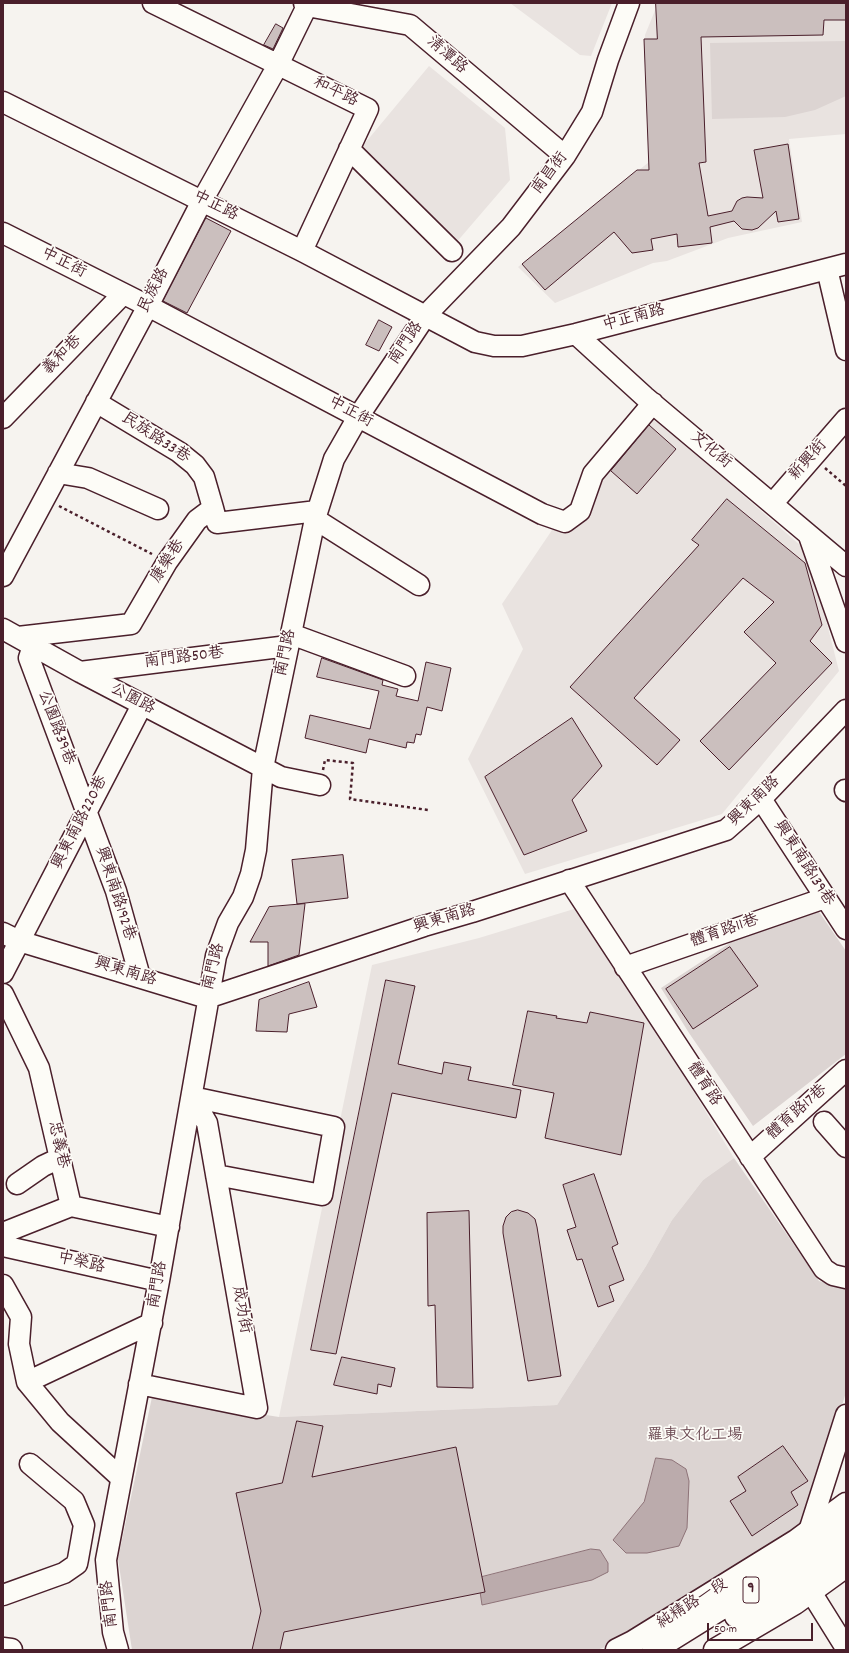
<!DOCTYPE html>
<meta charset="utf-8">
<style>
body{margin:0}
#map{position:relative;width:849px;height:1653px;overflow:hidden;background:#f6f3ef;font-family:Dekko,sans-serif}
canvas{display:block}
.frame{position:absolute;inset:0;border:4px solid #4a1f2b;pointer-events:none}
.scale{position:absolute;left:707px;top:1623px;width:106px;height:18px;box-sizing:border-box;border:2px solid #4a1f2b;border-top:0;padding-left:5px;font-size:12px;line-height:14px;white-space:nowrap;color:#4a1f2b;-webkit-text-stroke:3px #fdfcf7;paint-order:stroke}
</style>
<div id="map">
<canvas width="849" height="1653"></canvas>
<div class="frame"></div>
<div class="scale">50 m</div>
</div>
<script>
const ctx = document.querySelector('canvas').getContext('2d');
ctx.lineJoin = 'round';
function paint(path, color) { ctx.fillStyle = color; ctx.fill(path, 'evenodd'); }
function strokePath(path, color, width, dash) { ctx.strokeStyle = color; ctx.lineWidth = width; ctx.lineCap = dash ? 'butt' : 'round'; ctx.setLineDash(dash || []); ctx.stroke(path); }
function label(font, color, halo, rows, align = 'center') {
  ctx.font = font + ' Dekko,"LXGW WenKai TC",sans-serif'; ctx.lineWidth = 3.5; ctx.setLineDash([]); ctx.textBaseline = 'middle'; ctx.strokeStyle = halo; ctx.fillStyle = color; for (const [text, x, y, turn = 0] of rows) {
    ctx.save(); ctx.translate(x, y); ctx.rotate((+turn || 0) * Math.PI / 180); ctx.textAlign = isNaN(turn) ? turn : align; if (halo) ctx.strokeText(text, 0, 0); ctx.fillText(text, 0, 0); ctx.restore();
  }
}
const built = new Path2D(`
 M510,3H612L591,56L580,55Z
 M658,3H846V134L789,139L802,222L728,238L667,261L653,263L555,303L518,267L649,162L645,35Z
 M429,66L505,128L510,180L455,244L356,154Z
 M638,403L809,553L839,671L722,814L525,874L468,759L523,649L502,604Z
 M574,909L631,989L734,1158L703,1180L672,1220L646,1266L557,1405L279,1417L372,965L479,938Z`);
const green = new Path2D(`
 M846,41V96L815,110L785,117L712,119L710,43Z
 M815,906L846,951V1054L753,1126L689,1033L661,988L742,935Z
 M734,1158L819,1281L846,1289V1392L820,1482L805,1525L633,1637L597,1650H132L118,1559L152,1397L279,1417L557,1405L646,1266L672,1220L703,1180Z`);
const water = new Path2D(`
 M656,1458L672,1460L686,1469L689,1481L687,1528L679,1546L647,1553H626L613,1540L644,1502Z
 M591,1549L600,1550L608,1563V1572L592,1580L482,1605L478,1578Z`);
const building = new Path2D(`
 M656,3H846V20H824L823,35L701,37L706,162L699,163L708,216L732,211L737,201L742,198L747,197L763,198L754,150L788,144L799,219L778,222L776,211L758,228L752,230L742,229L734,221L710,227L712,243L678,247L677,234L651,239L653,250L632,253L614,232L545,290L522,264L637,170H649L644,39H657Z
 M276,24L283,28L273,49L264,45Z
 M206,218L231,231L187,313L163,301Z
 M379,320L392,327L379,351L366,345Z
 M649,425L676,449L637,494L611,471Z
 M727,499L805,563L822,625L810,641L832,663L729,770L700,741L776,663L744,632L774,602L743,578L634,698L680,740L657,765L570,687L699,545L692,540Z
 M322,658L383,680L382,685L398,689L396,696L418,701L426,662L451,668L442,711L427,707L421,735L416,734L414,743L407,742L406,748L369,739L366,753L305,738L310,715L370,729L379,691L317,677Z
 M572,718L602,766L572,800L587,831L524,855L485,777Z
 M343,855L348,898L297,904L292,860Z
 M305,904L299,955L268,966V942H250L269,907Z
 M730,947L758,986L693,1029L666,989Z
 M386,980L415,986L398,1064L442,1074L444,1062L471,1067L468,1080L521,1090L516,1118L392,1093L336,1354L311,1350Z
 M309,982L317,1007L289,1014L287,1032L256,1031L259,1000Z
 M528,1011L557,1016L556,1018L587,1023L590,1012L644,1023L621,1155L545,1138L554,1093L513,1085Z
 M594,1174L618,1244L612,1247L624,1280L609,1286L614,1301L598,1307L582,1259L577,1260L567,1230L576,1227L563,1185Z
 M518,1210L528,1213L535,1219L537,1227L561,1376L528,1381L503,1233V1226L506,1217L511,1212Z
 M469,1211L473,1388L437,1387L435,1305L428,1306L427,1213Z
 M342,1357L395,1368L391,1387L378,1384L377,1394L334,1385Z
 M297,1421L323,1426L312,1477L456,1447L485,1592L284,1632L280,1650H252L261,1611L236,1493L282,1483Z
 M783,1446L808,1481L791,1492L798,1505L752,1536L730,1501L746,1491L738,1477Z`);
const path = new Path2D(`
 M825,468L846,486
 M59,506L152,554
 M323,770L325,760L353,763L350,799L428,810`);
const minor = new Path2D(`
 M153,3L368,109L302,251
 M304,3L307,6L410,25L565,156
 M3,102L302,251L475,342L494,346H522L576,334L846,264
 M349,149L452,251
 M3,233L148,306L542,514L565,522L580,511L593,474L653,403
 M827,269L846,350
 M576,334L645,397L846,566
 M96,402L179,452L195,465L204,477L213,508
 M3,418L123,294
 M58,473L88,478L158,509
 M773,503L846,419
 M315,519L419,585
 M809,536L846,642
 M3,576L148,306L202,201L278,65L307,6
 M3,629L80,672L281,777L320,785
 M291,634L405,676
 M18,637L131,624L167,562L197,520L213,508L217,523L317,511
 M33,646L29,658L116,891L140,977
 M80,672L288,646
 M845,790L846,791
 M761,799L846,929
 M569,880L824,1269L833,1275L846,1278
 M3,933L19,941L207,998L424,926L472,912L726,830L761,799L846,710
 M625,967L825,898
 M3,973L142,705
 M3,994L39,1068L71,1206L169,1227
 M192,1097L334,1127L322,1195L216,1175
 M824,1122L846,1147
 M750,1157L846,1070
 M17,1184L43,1166L60,1158
 M3,1233L71,1206
 M3,1246L159,1281
 M3,1285L21,1317L19,1344L27,1382L60,1422L121,1478
 M27,1382L152,1323
 M139,1384L257,1408L207,1123L192,1097
 M809,1531L846,1415
 M811,1592L844,1645
 M3,1595L64,1573L77,1564L78,1559L84,1525L74,1501L30,1464
 M118,1650L113,1632L106,1560L159,1281L216,956L228,923L243,897L251,874L256,850L263,768L315,519L334,459L358,417L426,315L511,227L565,156L592,112L608,60L629,3`);
const major = new Path2D(`
 M736,1616L786,1587L846,1547
 M3,1649L11,1650
 M617,1650L633,1642L796,1541L846,1504
 M654,1650L794,1563L846,1525
 M715,1650L795,1603L846,1566`);
const shields = [
 [751,1590,16]
];
const shieldNames = [
 ["9",751,1590]
];
const streetNames = [
 ["清潭路",446,56,41],
 ["和平路",335,93,26],
 ["南昌街",551,174,-53],
 ["中正路",215,207,27],
 ["中正街",63,264,27],
 ["民族路",155,291,-63],
 ["中正南路",634,319,-15],
 ["南門路",407,344,-56],
 ["義和巷",63,356,-46],
 ["中正街",350,413,28],
 ["民族路33巷",155,439,33],
 ["文化街",710,451,40],
 ["新興街",809,461,-49],
 ["康樂巷",169,562,-57],
 ["南門路",287,653,-78],
 ["南門路50巷",184,659,-7],
 ["公園路",132,700,28],
 ["公園路39巷",55,728,69],
 ["興東南路",755,802,-44],
 ["興東南路220巷",81,823,-63],
 ["興東南路139巷",803,864,57],
 ["興東南路192巷",114,894,72],
 ["興東南路",445,920,-17],
 ["體育路11巷",725,932,-19],
 ["南門路",215,967,-76],
 ["興東南路",125,973,17],
 ["體育路",703,1085,57],
 ["體育路17巷",798,1113,-42],
 ["忠義巷",57,1145,77],
 ["中榮路",81,1264,13],
 ["南門路",159,1285,-80],
 ["成功街",240,1310,80],
 ["南門路",111,1604,-97],
 ["純精路一段",693,1605,-32]
];
const parkNames = [
 ["羅東文化工場",695,1437]
];
paint(built, '#e9e3e0');
paint(green, '#dcd4d2');
paint(water, '#bbabac');
strokePath(water, '#8e7378', 1);
paint(building, '#cbbfbe');
strokePath(building, '#4a1f2b', 1);
strokePath(minor, '#4a1f2b', 23);
strokePath(major, '#4a1f2b', 25);
strokePath(path, '#4a1f2b', 2.5, [3, 3]);
strokePath(minor, '#fdfcf7', 20);
strokePath(major, '#fdfcf7', 22);
for (const [x, y, w] of shields) { const box = new Path2D(); box.roundRect(x - w / 2, y - 13, w, 26, 3); ctx.fillStyle = '#fdfcf7'; ctx.fill(box); strokePath(box, '#4a1f2b', 1); }
label('bold 15px', '#4a1f2b', null, shieldNames);
label('16px', '#4a1f2b', '#fdfcf7', streetNames);
label('16px', '#6e4c55', '#fdfcf7', parkNames);
</script>
